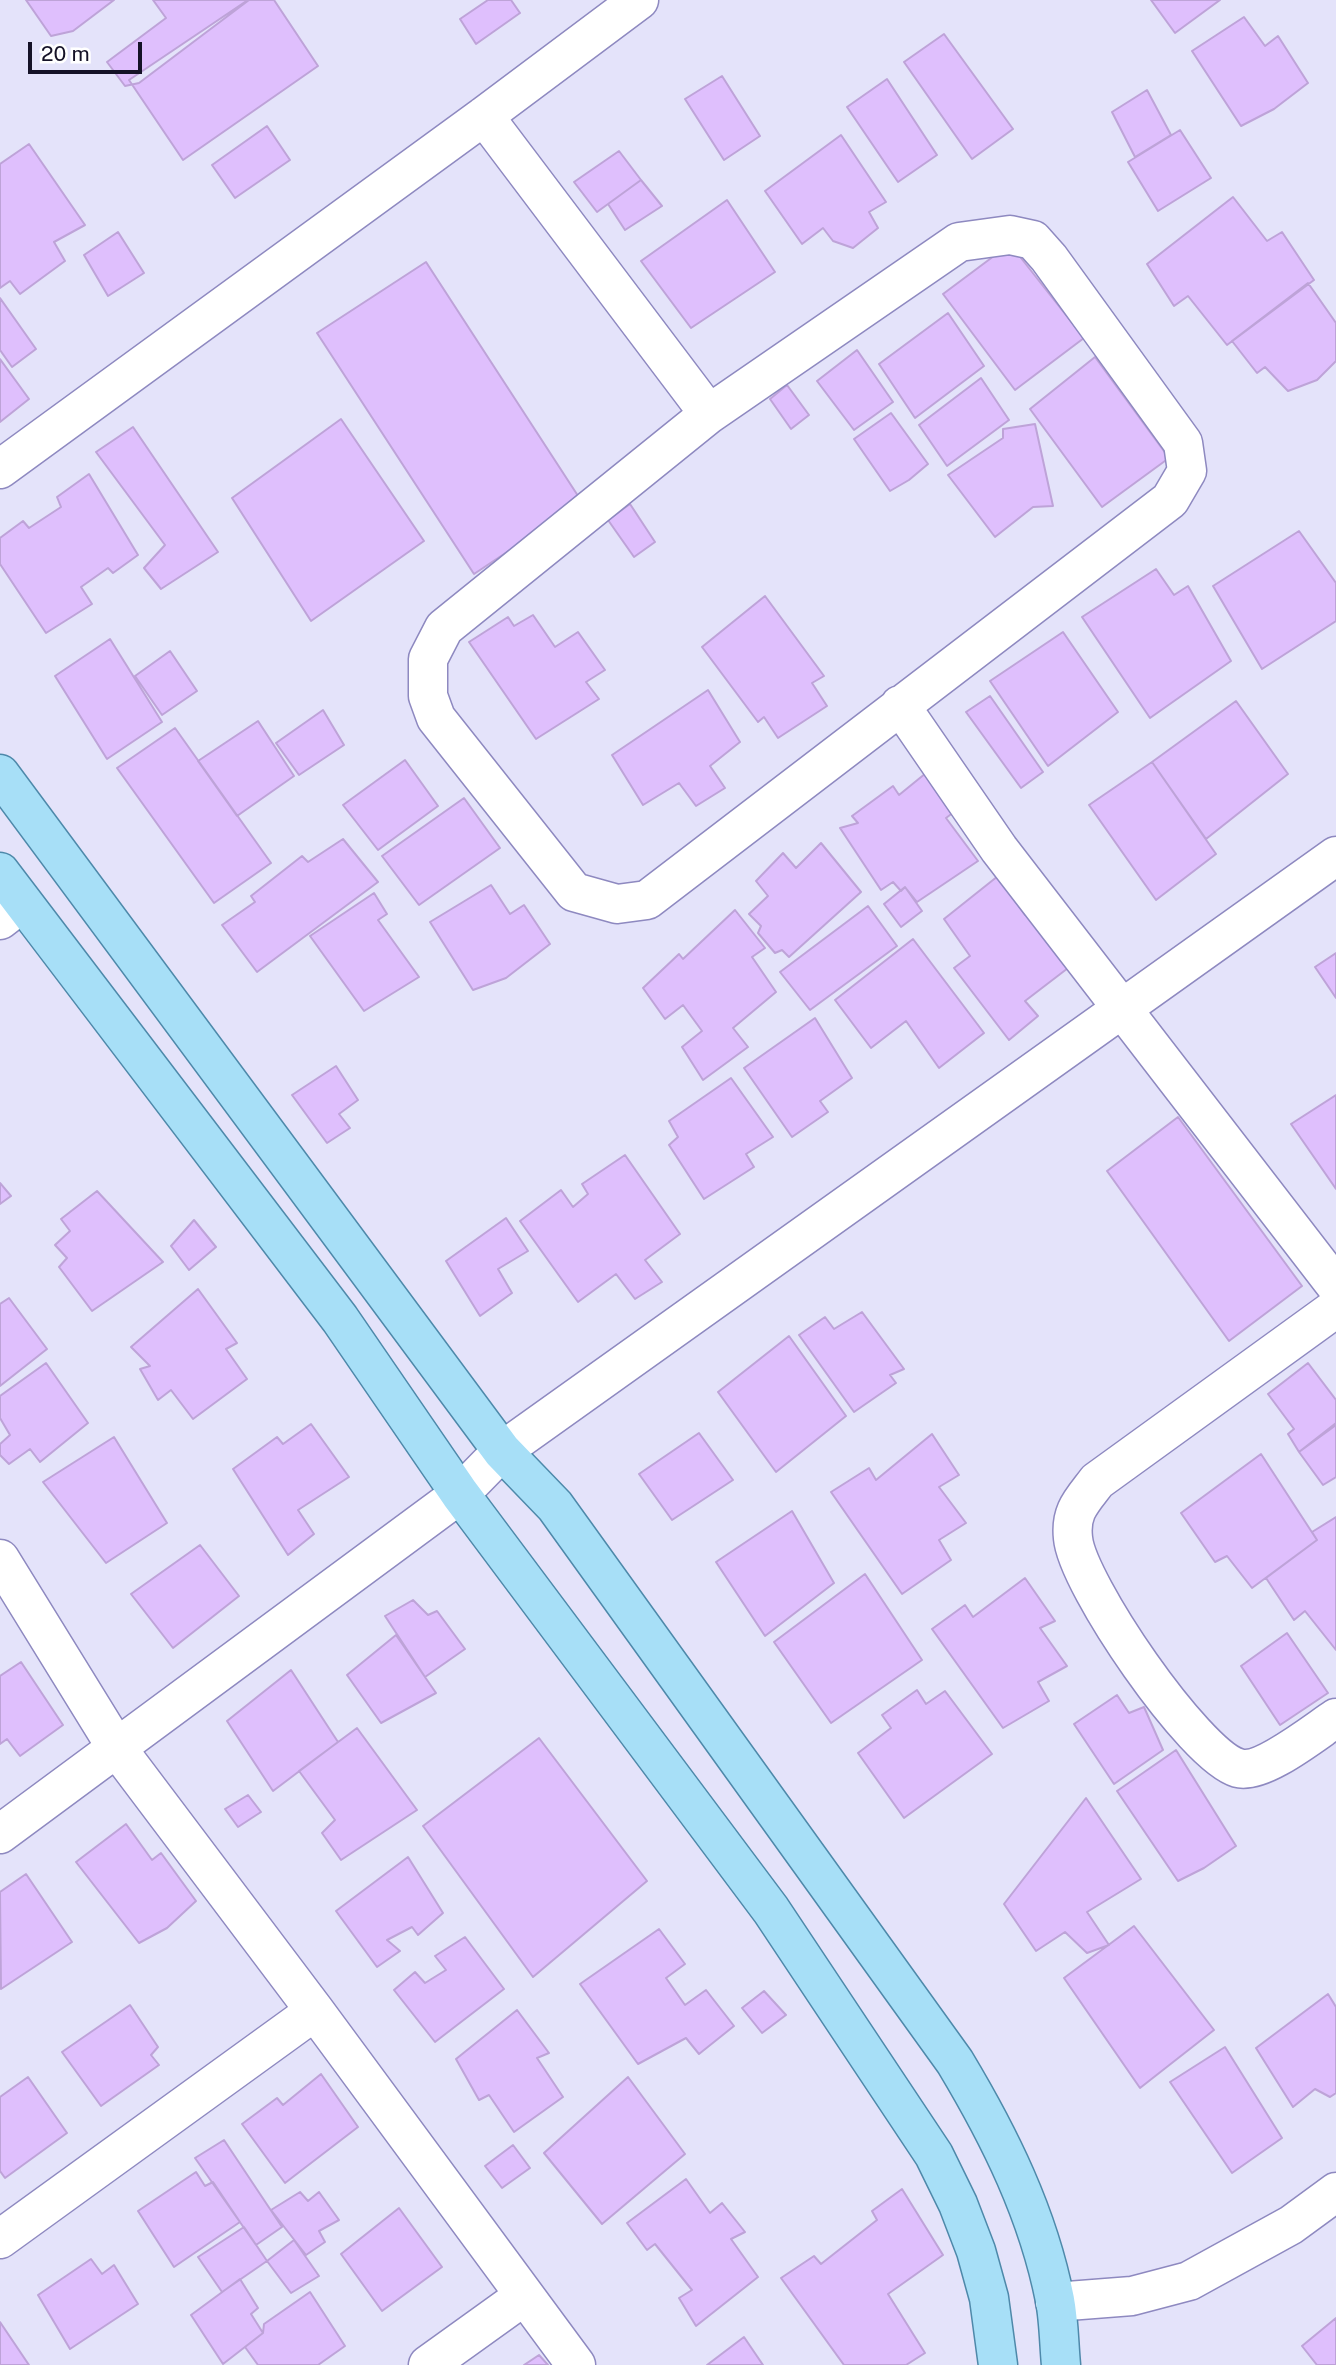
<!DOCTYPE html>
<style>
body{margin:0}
#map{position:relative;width:1336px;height:2365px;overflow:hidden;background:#e4e3fa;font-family:"Public Sans",sans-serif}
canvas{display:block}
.scale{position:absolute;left:28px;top:42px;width:114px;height:32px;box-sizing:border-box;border:4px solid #151227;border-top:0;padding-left:9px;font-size:21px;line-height:24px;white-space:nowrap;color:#151227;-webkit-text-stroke:5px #fff;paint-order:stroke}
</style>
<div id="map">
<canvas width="1336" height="2365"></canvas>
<div class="scale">20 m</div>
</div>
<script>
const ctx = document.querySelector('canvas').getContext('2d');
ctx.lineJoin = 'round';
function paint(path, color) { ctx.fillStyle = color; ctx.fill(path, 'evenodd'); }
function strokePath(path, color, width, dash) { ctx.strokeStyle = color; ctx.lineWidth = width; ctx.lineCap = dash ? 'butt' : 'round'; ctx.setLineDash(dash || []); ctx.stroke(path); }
const building = new Path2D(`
 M26,0H114L73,31L51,36Z
 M153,0H249L139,83L125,86L107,62L166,18Z
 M248,0H274L318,66L183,160L129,80Z
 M488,0H511L520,13L476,44L460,19Z
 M1151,0H1220L1175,33Z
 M1244,17L1265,46L1278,36L1308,83L1274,109L1241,126L1192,51Z
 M944,34L1013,129L972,159L904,62Z
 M722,76L760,136L724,160L685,99Z
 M887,79L937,155L898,182L847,107Z
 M1147,90L1171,135L1135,157L1112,112Z
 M267,126L290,160L235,198L212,165Z
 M1180,130L1211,178L1158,211L1128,162Z
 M841,135L886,202L869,212L878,228L853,248L833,241L823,228L802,244L765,191Z
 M29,144L85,225L54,242L65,261L20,294L10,281L0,288V164Z
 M619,151L641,180L597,212L574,182Z
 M641,180L662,206L625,230L608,204Z
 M1233,197L1267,241L1282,232L1314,280L1227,345L1188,296L1174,306L1147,264Z
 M727,200L775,272L691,328L641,261Z
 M118,232L144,273L108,296L84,255Z
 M1010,244L1084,338L1015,390L943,294Z
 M426,262L582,502L474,574L317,333Z
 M1308,283L1336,323V361L1317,380L1288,391L1265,367L1257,373L1232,341Z
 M0,298L36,349L12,367L0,350Z
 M948,313L984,366L915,418L879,364Z
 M857,350L893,402L854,430L817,381Z
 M1095,357L1169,458L1102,507L1030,409Z
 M0,359L29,399L0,422Z
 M981,378L1009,420L947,466L919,425Z
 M787,385L809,415L791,429L770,399Z
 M891,413L928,464L909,480L890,491L854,439Z
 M341,419L424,541L311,621L232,498Z
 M1035,424L1053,506L1033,507L995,537L948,475L1003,438V429Z
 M133,427L218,552L161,589L144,568L165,545L96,452Z
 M89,474L138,555L113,573L108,568L81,587L92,604L46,633L0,564V538L23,521L29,528L61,507L57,497Z
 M630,504L655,542L634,557L608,520Z
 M1299,531L1336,583V621L1262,669L1213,586Z
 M1156,569L1174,595L1188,586L1231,661L1150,718L1082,617Z
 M765,596L824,676L812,683L827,706L778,738L764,717L758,722L702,647Z
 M533,615L555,647L578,632L605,670L586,682L599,699L536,739L469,642L508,617L514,626Z
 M1063,632L1118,712L1048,766L990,681Z
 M110,639L162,722L107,759L55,676Z
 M170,651L197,691L162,715L135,676Z
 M708,690L740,742L710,766L725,788L696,806L679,783L643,805L612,755Z
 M990,696L1043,772L1021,788L966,712Z
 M1236,701L1288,774L1206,839L1152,762Z
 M323,710L344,745L299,775L276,743Z
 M258,721L294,776L237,816L198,761Z
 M175,728L271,863L214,903L117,768Z
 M405,760L438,806L378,850L343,805Z
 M1152,762L1216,854L1156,900L1089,805Z
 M926,773L958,809L946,818L978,861L917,902L905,887L901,891L893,882L881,890L840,828L858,823L852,816L893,786L899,795Z
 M464,798L500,848L419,905L382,856Z
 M343,839L378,882L257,972L222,925L255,902L251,896L302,856L308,862Z
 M821,843L861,892L789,957L782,950L775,953L758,933L761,926L749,914L768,896L756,881L783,853L796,868Z
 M998,876L1025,915L1033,912L1072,965L1025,1001L1038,1016L1009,1040L954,968L970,956L944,919Z
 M491,885L510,914L524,905L550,944L506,978L473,990L430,922Z
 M905,887L922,911L901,927L884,904Z
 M374,893L387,914L378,920L419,977L364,1011L310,936Z
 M868,906L897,946L810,1010L780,972Z
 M735,910L765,948L752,957L776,992L733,1028L748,1047L703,1080L682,1047L702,1031L683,1005L665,1019L643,988L679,954L683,959Z
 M913,939L984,1033L939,1068L906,1021L871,1048L835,1000Z
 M1336,953V998L1315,967Z
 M815,1018L852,1078L820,1101L828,1112L792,1137L744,1068Z
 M336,1066L358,1100L339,1114L350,1128L327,1143L292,1095Z
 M731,1078L773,1137L746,1154L754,1167L704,1199L669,1145L678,1137L669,1121Z
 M1336,1095V1189L1291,1124Z
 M1178,1117L1302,1286L1229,1341L1107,1171Z
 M625,1155L680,1234L645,1260L662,1282L635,1299L616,1274L578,1302L520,1221L561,1190L573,1207L588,1194L582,1184Z
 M0,1183L11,1196L0,1204Z
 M97,1191L163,1262L92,1311L59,1267L67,1258L55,1245L70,1231L61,1219Z
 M506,1218L528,1251L498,1269L512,1293L480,1316L446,1261Z
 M194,1220L216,1247L189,1270L171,1246Z
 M198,1289L237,1343L226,1349L247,1379L193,1419L171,1390L158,1400L140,1369L150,1366L131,1347Z
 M9,1298L47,1349L0,1386V1304Z
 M862,1312L904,1369L890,1375L896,1383L854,1412L799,1335L825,1317L834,1329Z
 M789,1336L846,1416L776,1472L718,1392Z
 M46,1363L88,1423L40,1462L30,1449L9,1464L0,1455V1444L10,1435L0,1418V1396Z
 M1308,1363L1336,1400V1423L1299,1452L1288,1434L1294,1429L1268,1394Z
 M311,1424L349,1477L298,1510L314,1534L288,1555L233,1469L277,1437L283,1444Z
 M1336,1425V1477L1323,1485L1299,1452Z
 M699,1433L733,1480L672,1520L639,1474Z
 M932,1434L959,1475L939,1487L966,1523L939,1540L951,1560L902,1594L831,1492L869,1468L876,1480Z
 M114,1437L167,1523L106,1563L43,1482Z
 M1261,1454L1317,1540L1252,1588L1227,1556L1215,1562L1181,1513Z
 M792,1511L834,1583L765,1636L716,1562Z
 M1336,1517V1650L1305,1611L1294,1620L1266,1578L1317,1540L1312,1532Z
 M200,1545L239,1596L173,1648L131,1594Z
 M865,1574L922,1660L831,1723L774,1642Z
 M1025,1578L1055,1621L1040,1628L1067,1666L1038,1682L1049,1701L1003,1728L932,1629L965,1605L973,1617Z
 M413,1600L428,1615L437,1611L465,1649L425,1677L385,1616Z
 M1287,1633L1328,1693L1280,1725L1241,1666Z
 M396,1635L436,1693L381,1723L347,1675Z
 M21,1662L63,1725L20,1756L7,1739L0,1744V1676Z
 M291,1670L338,1742L273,1791L227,1721Z
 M917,1690L926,1704L945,1691L992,1754L904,1818L858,1753L891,1728L882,1715Z
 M1117,1695L1129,1713L1144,1707L1163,1750L1114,1784L1074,1724Z
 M357,1728L417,1810L341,1860L322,1833L335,1820L299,1771Z
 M539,1738L647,1881L533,1977L423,1826Z
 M1176,1750L1236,1846L1204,1868L1178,1881L1117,1791Z
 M248,1795L261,1812L238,1827L225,1809Z
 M1086,1798L1141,1879L1087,1912L1109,1945L1087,1953L1065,1932L1036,1951L1004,1904Z
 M126,1824L152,1860L161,1853L196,1901L167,1928L139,1943L76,1862Z
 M408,1857L443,1913L418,1935L412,1927L387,1940L400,1951L377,1967L336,1911Z
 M26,1874L72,1942L1,1989L0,1892Z
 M1134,1926L1214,2030L1140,2088L1064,1978Z
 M659,1929L685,1964L666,1978L685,2005L706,1990L734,2026L699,2054L686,2038L638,2064L580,1984Z
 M465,1937L504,1989L435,2042L394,1990L415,1972L425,1983L446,1970L435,1956Z
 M764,1991L786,2015L762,2033L742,2008Z
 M1328,1994L1336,2007V2093L1330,2097L1315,2089L1293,2107L1256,2048Z
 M130,2005L158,2047L151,2055L159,2065L101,2106L62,2052Z
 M517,2010L549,2053L537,2058L563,2097L514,2132L489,2095L479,2100L456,2059Z
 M1225,2047L1282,2138L1232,2173L1170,2082Z
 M321,2074L358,2127L285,2183L242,2124L277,2098L283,2105Z
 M28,2077L67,2133L5,2178L0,2171V2097Z
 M628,2077L685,2154L602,2224L544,2153Z
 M224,2140L282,2227L256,2245L195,2158Z
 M513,2145L530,2168L502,2188L485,2166Z
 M196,2172L205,2186L213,2182L240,2222L174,2267L138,2211Z
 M686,2179L710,2213L722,2203L745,2232L731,2239L758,2277L696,2326L679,2298L692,2290L655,2244L647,2250L627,2223Z
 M902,2189L943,2255L888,2294L925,2353L906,2365H844L781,2278L814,2256L821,2264L877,2220L872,2211Z
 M300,2192L308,2201L319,2192L339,2220L319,2231L325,2242L306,2255L271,2210Z
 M399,2208L442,2267L382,2311L341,2254Z
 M244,2227L267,2261L222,2292L198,2257Z
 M294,2240L319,2276L291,2293L267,2261Z
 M91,2259L102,2274L114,2265L138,2304L70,2349L38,2295Z
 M240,2279L258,2308L251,2314L263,2333L223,2364L191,2315Z
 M310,2292L345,2346L318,2365H258L245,2347L263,2333L264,2324Z
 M1336,2318V2365H1317L1302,2346Z
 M0,2322L29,2365H0Z
 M744,2337L763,2365H707Z
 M539,2355L548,2365H524Z`);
const minor = new Path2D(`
 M484,116L709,414
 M1010,235L1033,240L1049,258L1183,443L1187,471L1170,500L647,900L617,904L574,892L436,718L428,696V659L444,628L709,414L959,242Z
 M0,469L484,116L639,0
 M900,705L999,849L1336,1286
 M0,920L22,903
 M1336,1308L1097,1481C1082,1501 1070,1511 1073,1538C1077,1584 1194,1755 1238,1768C1262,1775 1316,1731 1336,1718
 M0,1559L116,1747L315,2011L576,2365
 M0,1834L460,1494L502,1451L1336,856
 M0,2239L315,2011
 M1055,2302L1132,2296L1189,2281L1291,2225L1336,2192
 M428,2365L524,2296`);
const major = new Path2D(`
 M0,774L502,1451L555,1506L955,2062C1000,2137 1038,2214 1055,2300C1059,2321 1059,2344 1061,2365
 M0,872L340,1319L460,1494L771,1910L934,2155L958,2204L976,2251L989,2298L998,2365`);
paint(building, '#dfbffd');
strokePath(building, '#bea3d8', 2);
strokePath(minor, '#8e89c0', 41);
strokePath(major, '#4e89aa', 41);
strokePath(minor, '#fff', 38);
strokePath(major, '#a7dff7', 38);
</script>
